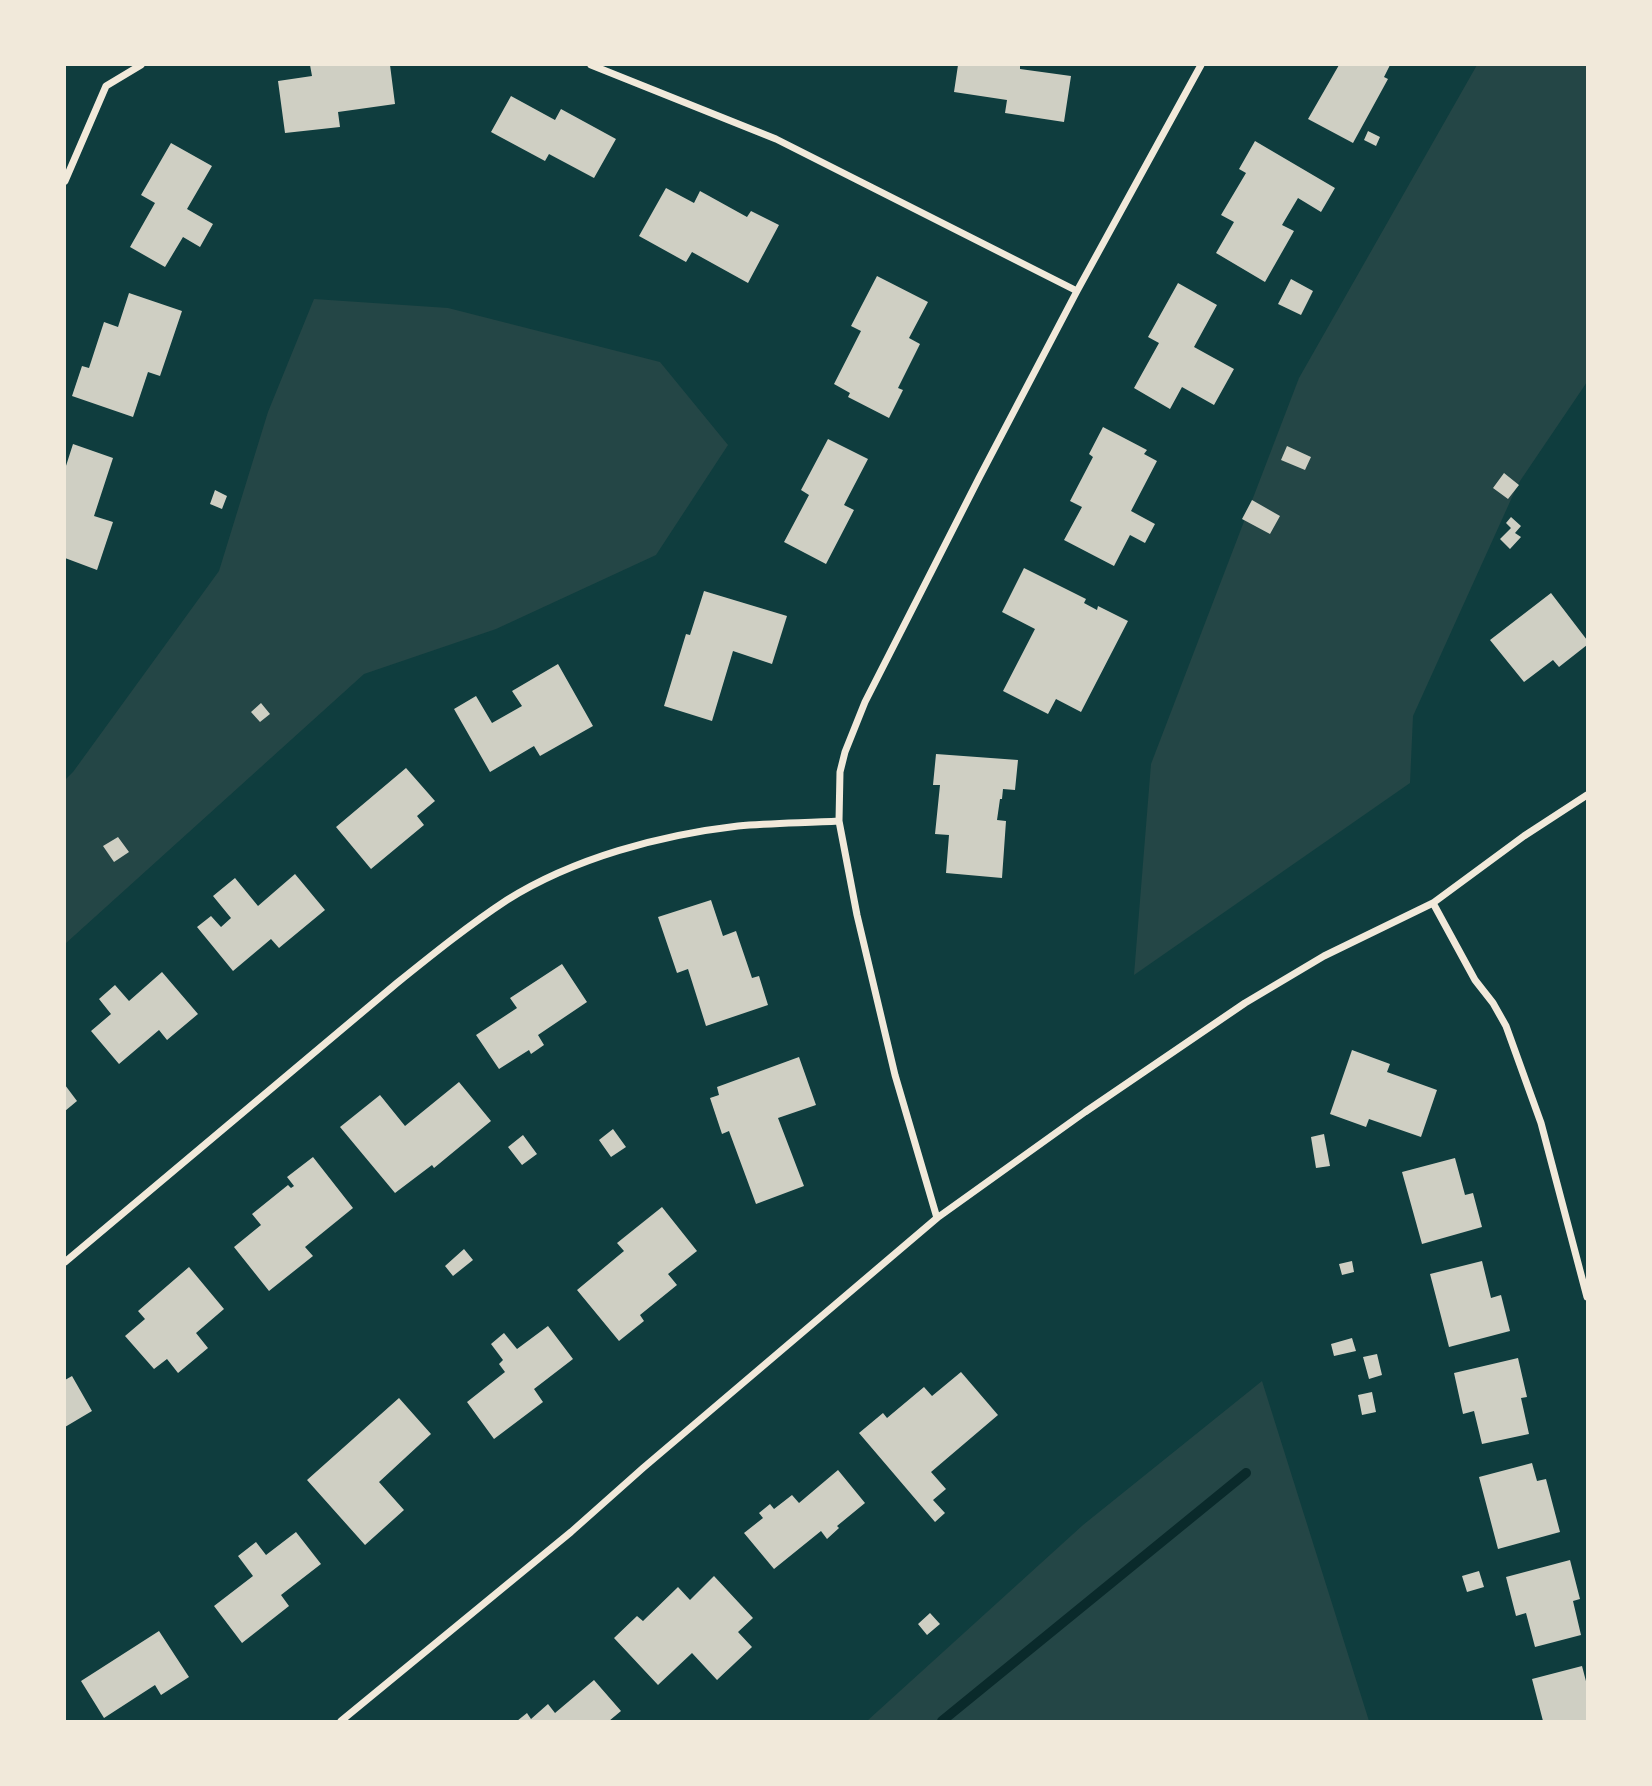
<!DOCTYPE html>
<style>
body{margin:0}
#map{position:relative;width:1652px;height:1786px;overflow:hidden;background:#0f3d3e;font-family:Roboto,sans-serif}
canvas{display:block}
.frame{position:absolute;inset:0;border:66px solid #f1e9da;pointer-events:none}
</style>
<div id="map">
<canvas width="1652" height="1786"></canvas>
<div class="frame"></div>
</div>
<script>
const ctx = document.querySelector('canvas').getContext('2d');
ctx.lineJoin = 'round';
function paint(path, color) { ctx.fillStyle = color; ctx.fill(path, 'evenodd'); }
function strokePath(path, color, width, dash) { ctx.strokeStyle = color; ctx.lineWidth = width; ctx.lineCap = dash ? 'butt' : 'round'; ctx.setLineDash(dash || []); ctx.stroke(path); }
const green = new Path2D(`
 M1477,65H1587V382L1518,484L1413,716L1410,783L1134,975L1151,764L1299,378Z
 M314,299L448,308L660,362L728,445L656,555L496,629L364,674L65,944V780L73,772L219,571L268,412Z
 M1262,1381L1369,1721H867L1083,1525Z`);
const stream = new Path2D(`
 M942,1721L1246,1473`);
const building = new Path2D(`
 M310,65H390L395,104L338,112L340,127L285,133L278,81L312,76Z
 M958,65H1020V69L1071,76L1064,122L1005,113L1007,100L954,92Z
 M1339,65H1390L1384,77L1388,79L1353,143L1308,119Z
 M511,96L555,120L561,109L616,139L594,178L549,154L545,161L491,132Z
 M1368,131L1380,137L1376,146L1364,140Z
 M1255,141L1335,188L1321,212L1298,198L1282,225L1294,231L1265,282L1216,253L1234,222L1221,215L1246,173L1239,169Z
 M171,143L212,166L187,209L213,224L200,247L183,237L165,267L130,247L155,203L141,195Z
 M666,188L694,203L700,191L747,217L751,211L779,225L748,283L692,252L686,262L639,236Z
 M877,276L928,302L909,338L920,344L898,388L903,390L889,418L848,397L850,393L834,384L861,331L851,326Z
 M1291,279L1313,291L1301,315L1278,304Z
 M1178,283L1217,305L1194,347L1234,369L1214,405L1182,387L1170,409L1134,388L1159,343L1148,337Z
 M129,293L182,311L160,376L148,372L133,417L72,396L82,366L89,368L104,322L118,327Z
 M1103,427L1147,450L1144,454L1157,461L1131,511L1155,524L1145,543L1130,535L1114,566L1064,540L1082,507L1070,501L1093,457L1089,454Z
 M828,439L868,459L844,505L854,510L826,564L784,542L809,495L801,490Z
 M73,444L113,458L94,516L113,522L97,570L65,558V469Z
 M1287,446L1311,457L1305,470L1281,460Z
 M1504,473L1519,485L1508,499L1493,488Z
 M215,490L227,496L222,509L210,504Z
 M1252,500L1280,516L1270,534L1242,519Z
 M1511,517L1521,526L1515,533L1521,537L1510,549L1500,539L1511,528L1506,523Z
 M1024,568L1086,599L1084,603L1097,610L1098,606L1128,621L1081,712L1056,699L1048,714L1003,691L1035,629L1002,612Z
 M704,591L787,616L772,664L733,651L712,721L664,706L686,634L690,635Z
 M1551,593L1587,640V645L1559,667L1553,660L1524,682L1490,640Z
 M558,664L593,726L540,756L534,746L490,772L454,709L476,696L492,723L522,706L512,691Z
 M261,703L270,714L260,722L251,712Z
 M936,754L1018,760L1015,790L1003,789L1002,799H1000L997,820L1006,821L1002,878L946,873L949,835L935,834L940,785H933Z
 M406,768L435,801L417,816L424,825L371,869L336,827Z
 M118,837L129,852L114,862L103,846Z
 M295,874L325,910L279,948L271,939L233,971L197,927L211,916L221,927L231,918L213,896L235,878L258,906Z
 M711,900L723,936L736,931L752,978L759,976L768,1005L706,1026L688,969L677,973L658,917Z
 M562,964L587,1002L538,1035L544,1045L531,1054L529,1050L499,1069L476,1035L517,1008L510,998Z
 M162,972L198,1014L167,1040L159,1030L119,1064L91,1031L111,1014L99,999L115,985L129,1001Z
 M1352,1050L1390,1064L1387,1072L1437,1090L1421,1137L1369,1119L1366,1127L1330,1114Z
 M799,1057L816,1105L778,1118L804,1186L756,1204L729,1131L722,1134L710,1098L719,1095L717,1087Z
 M459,1082L491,1121L434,1168L432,1165L395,1193L340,1127L380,1095L405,1126Z
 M65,1085L77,1101L65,1111Z
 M613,1129L626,1147L611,1157L599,1140Z
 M1324,1134L1330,1166L1316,1168L1311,1137Z
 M523,1135L537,1154L522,1165L508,1147Z
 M313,1157L353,1208L305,1247L313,1256L269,1291L234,1247L261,1225L252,1214L288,1185L291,1188L294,1186L287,1177Z
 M1455,1158L1465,1195L1473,1193L1482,1227L1422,1244L1402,1172Z
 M662,1207L697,1251L668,1274L677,1285L640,1315L644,1321L619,1341L577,1290L624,1251L617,1243Z
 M464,1249L473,1260L453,1276L445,1266Z
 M1352,1261L1354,1272L1342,1275L1339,1264Z
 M1482,1261L1491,1298L1501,1295L1510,1331L1449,1347L1430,1274Z
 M189,1267L224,1309L196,1333L208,1348L178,1373L167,1359L154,1369L125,1336L145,1319L138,1311Z
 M548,1326L573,1359L534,1389L543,1402L494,1439L467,1402L505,1372L499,1364L503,1360L491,1344L504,1333L517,1349Z
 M1352,1338L1356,1351L1334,1356L1331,1344Z
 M1377,1354L1382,1375L1369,1379L1363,1357Z
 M1518,1358L1527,1397L1521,1398L1529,1434L1482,1444L1474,1411L1463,1414L1454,1373Z
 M961,1372L998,1415L931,1472L946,1489L933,1500L945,1513L935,1522L859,1433L883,1413L887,1418L924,1387L932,1396Z
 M72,1376L92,1411L65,1427V1380Z
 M1372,1392L1376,1412L1362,1415L1358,1395Z
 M399,1398L431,1434L379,1482L404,1510L365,1545L307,1480Z
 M1532,1463L1537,1481L1546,1479L1560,1532L1498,1549L1479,1477Z
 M838,1470L865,1503L837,1526L839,1528L827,1539L821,1531L774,1569L744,1533L763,1518L759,1513L770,1504L774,1509L792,1495L799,1503Z
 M296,1532L321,1564L281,1595L289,1606L242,1643L214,1606L253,1576L238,1556L256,1542L266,1555Z
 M1570,1560L1580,1599L1573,1601L1581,1635L1535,1647L1526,1613L1516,1616L1506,1577Z
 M1479,1571L1484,1587L1467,1592L1462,1576Z
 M714,1576L753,1618L738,1632L752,1647L717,1680L692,1653L658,1685L614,1638L637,1616L643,1621L678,1587L690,1600Z
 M930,1613L940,1624L927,1635L918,1624Z
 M159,1631L189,1677L161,1695L155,1685L104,1718L81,1681Z
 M1582,1666L1587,1685V1721H1543L1532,1679Z
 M594,1680L621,1711L609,1721H517L527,1713L531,1719L548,1704L555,1713Z`);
const minor = new Path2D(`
 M591,65L776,139L1077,291
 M65,181L106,86L141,65
 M1433,903L1475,980L1493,1003L1506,1026L1541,1123L1587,1297
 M937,1218L895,1075L857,915L839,821L840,772L845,752L865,702L979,478L1077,291L1201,65
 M65,1262L397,983C433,954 469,925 507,900C574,858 660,835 738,826C772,823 806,823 839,821
 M341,1721L571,1532L643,1468L937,1218L1085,1112L1245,1003L1324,956L1433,903L1524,836L1587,795`);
paint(green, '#244646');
strokePath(stream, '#0a2a2b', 10);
paint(building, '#cfcfc3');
strokePath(minor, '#f1e9da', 7);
</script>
